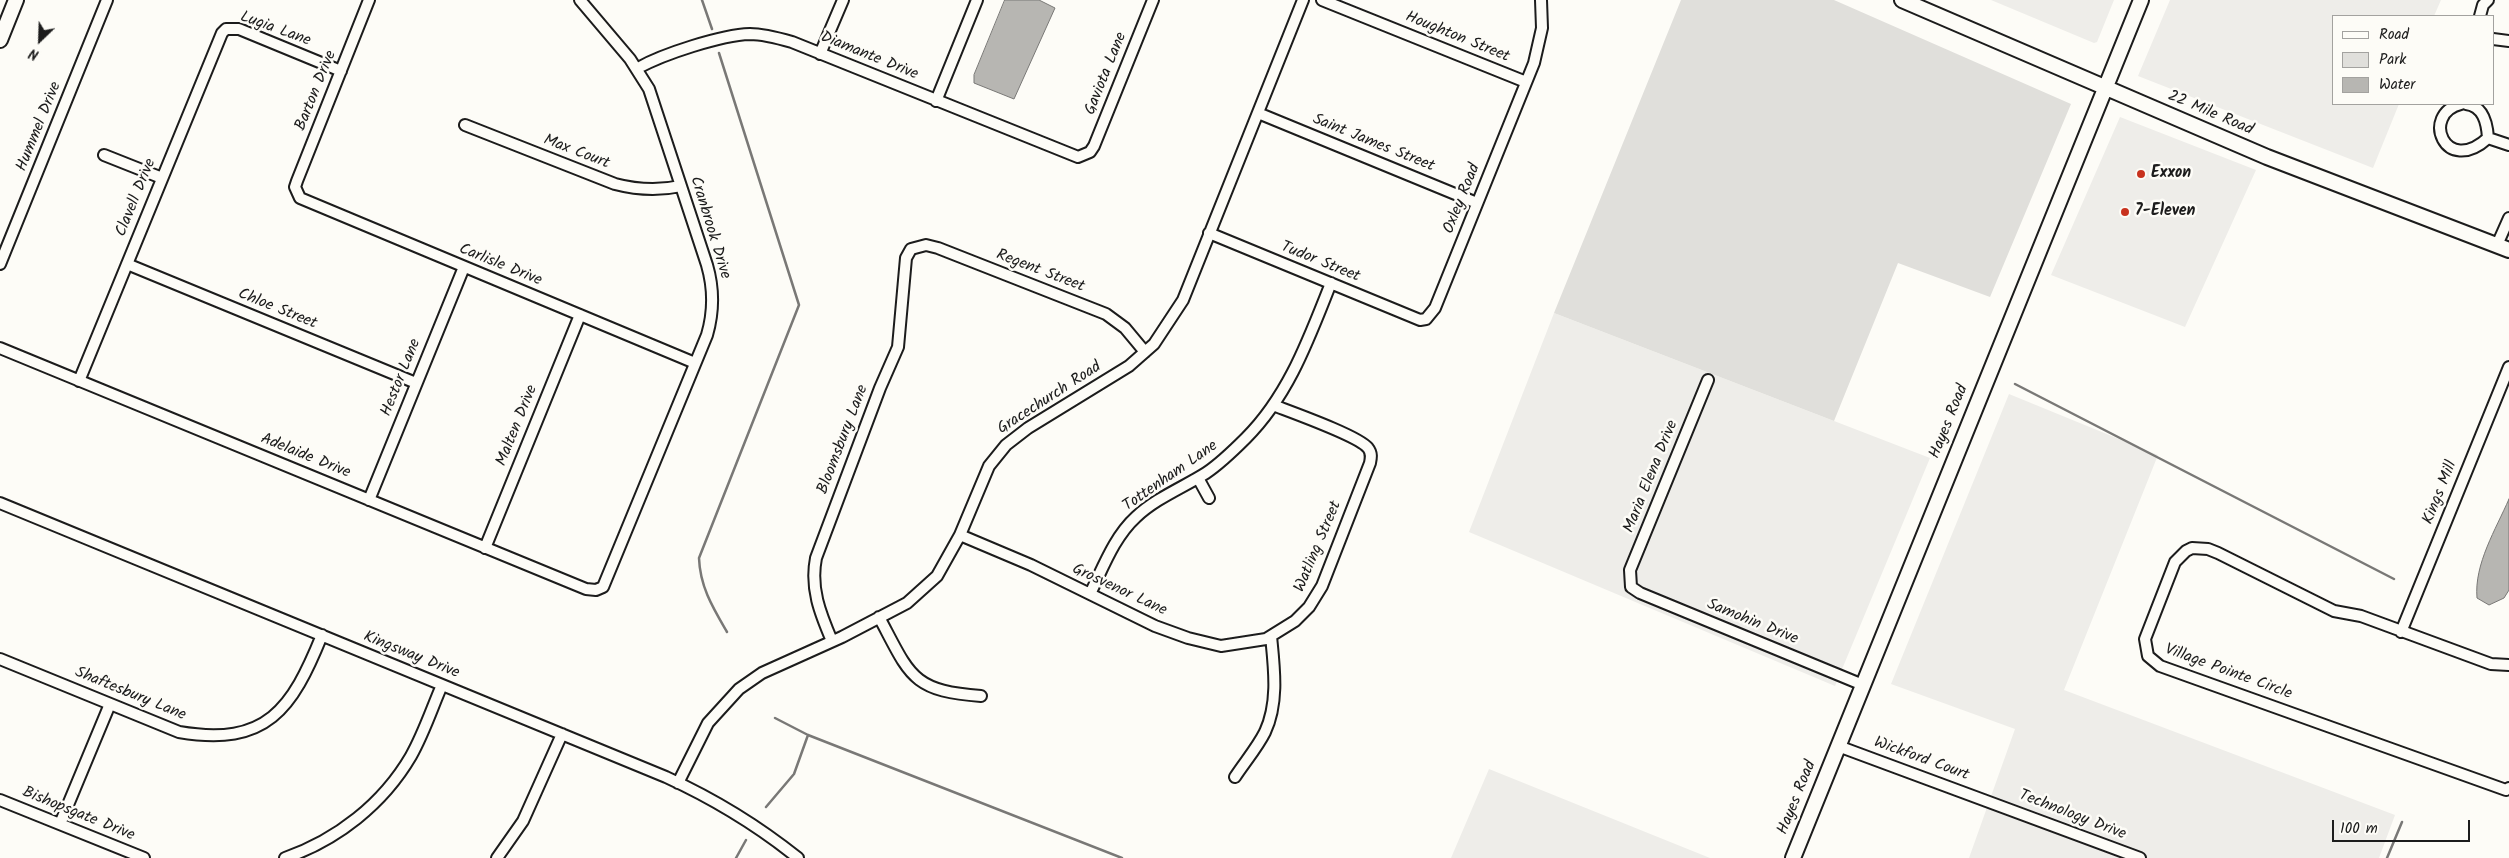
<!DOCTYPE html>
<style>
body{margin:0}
#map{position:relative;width:2509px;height:858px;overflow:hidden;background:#fdfcf7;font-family:Kalam,sans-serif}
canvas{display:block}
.legend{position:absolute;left:2332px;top:15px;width:162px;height:90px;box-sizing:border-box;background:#fdfcf7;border:1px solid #a3a29f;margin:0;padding:6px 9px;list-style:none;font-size:15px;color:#1c1c1c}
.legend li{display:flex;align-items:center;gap:10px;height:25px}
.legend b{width:25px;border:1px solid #a3a29f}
.north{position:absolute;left:15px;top:15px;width:50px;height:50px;-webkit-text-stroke:4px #fdfcf7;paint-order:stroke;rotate:204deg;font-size:14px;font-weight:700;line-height:20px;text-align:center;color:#1c1c1c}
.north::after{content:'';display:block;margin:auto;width:18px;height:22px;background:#1c1c1c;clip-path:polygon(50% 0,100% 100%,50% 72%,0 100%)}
.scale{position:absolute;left:2332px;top:820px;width:138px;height:22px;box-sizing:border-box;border:2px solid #1c1c1c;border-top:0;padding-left:6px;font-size:15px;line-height:18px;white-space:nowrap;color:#1c1c1c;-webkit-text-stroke:4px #fdfcf7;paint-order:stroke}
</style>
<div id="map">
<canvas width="2509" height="858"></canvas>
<ul class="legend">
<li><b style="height:6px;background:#fdfcf7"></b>Road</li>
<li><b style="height:14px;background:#e0dfdb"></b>Park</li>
<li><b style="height:14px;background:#b7b6b2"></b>Water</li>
</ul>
<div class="north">N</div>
<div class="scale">100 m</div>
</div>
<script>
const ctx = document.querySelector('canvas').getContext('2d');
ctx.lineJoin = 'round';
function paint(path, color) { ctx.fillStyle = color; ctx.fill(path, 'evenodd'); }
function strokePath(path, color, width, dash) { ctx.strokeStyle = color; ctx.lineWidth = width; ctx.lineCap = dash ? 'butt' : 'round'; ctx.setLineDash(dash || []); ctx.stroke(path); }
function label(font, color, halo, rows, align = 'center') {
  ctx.font = font + ' Kalam,sans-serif'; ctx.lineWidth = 5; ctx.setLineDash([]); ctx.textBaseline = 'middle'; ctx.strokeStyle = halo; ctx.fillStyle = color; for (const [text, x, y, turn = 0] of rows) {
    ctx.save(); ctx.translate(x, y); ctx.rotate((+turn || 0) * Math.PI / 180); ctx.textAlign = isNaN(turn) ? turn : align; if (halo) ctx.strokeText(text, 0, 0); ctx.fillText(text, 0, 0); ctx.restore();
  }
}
const built = new Path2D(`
 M1991,0H2114L2097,42L2094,43Z
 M2170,0H2441L2434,16H2333V104H2399L2373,168L2138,76Z
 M2120,117L2256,170L2185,327L2051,275Z
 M1554,313L1930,458L1835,686L1469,532Z
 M2009,394L2158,455L2064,690L2395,815L2379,858H1969L2015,729L1891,684Z
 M1489,769L1710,858H1451Z`);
const green = new Path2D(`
 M1681,0H1834L2071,104L1990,297L1898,263L1834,421L1554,313Z`);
const water = new Path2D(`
 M1005,0H1039L1055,8L1014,99L974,83V75Z
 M2509,499V590L2504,598L2489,605L2477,598C2474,564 2496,529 2509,499Z`);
const stream = new Path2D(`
 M702,0L712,29
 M719,53L799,305L699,558C700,587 713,608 727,632
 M2015,384L2394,579
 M775,718L808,735L1122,858
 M766,807L794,774L808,735
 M736,858L746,840
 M2387,858L2402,822`);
const street = new Path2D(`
 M369,0L297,181L295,187L300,198L695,363
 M1322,0L1526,82
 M2480,16L2483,5L2488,0
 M2493,39L2509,41
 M820,54L843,0
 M638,68C663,54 721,35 750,34C764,34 778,38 792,42L1078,157L1090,152L1094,146L1153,0
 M936,101L977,0
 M2461,104C2420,114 2445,177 2488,138
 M2466,104C2483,106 2487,122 2488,138
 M1258,113L1477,203
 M465,125L615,184C638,190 658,191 681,186
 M2488,138L2509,145
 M104,155L162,178
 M1209,233L1420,320L1426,319L1435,308L1534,63L1542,28L1541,0
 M2497,245L2509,218
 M0,264L107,0
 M127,264L416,383
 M0,348L586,589L596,590L603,587L707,335C714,311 714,289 707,265L649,89L630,59L580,0
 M1708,380L1630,570L1631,587L1640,593L1863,685
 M79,381L222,33L226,29H239L341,71
 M1198,478L1209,498
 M369,500L464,267
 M0,503L666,777C714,799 757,825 798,858
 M960,535L1031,565L1155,626L1188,638L1221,646L1266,639L1295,621L1309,607L1322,586L1370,463C1371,458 1372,453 1368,448C1359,436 1291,412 1273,405
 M485,548L580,315
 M1090,594C1103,568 1114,537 1136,517C1156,498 1184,487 1206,473C1221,463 1234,450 1246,438C1289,395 1309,338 1331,283
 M879,617C910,675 911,691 981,696
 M2401,632L2509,367
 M832,641C820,613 810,588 816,558L880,388L898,347L906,258L911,249L926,245L938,248L1106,314L1125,328L1145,352
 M0,659L179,732C267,747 292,709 322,635
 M2509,665L2491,664L2361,616L2334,611L2218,553L2208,549L2192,548L2186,551L2175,562L2145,639L2148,656L2160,666L2506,790L2509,788
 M1838,746L2140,858
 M1235,777C1244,763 1257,748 1265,732C1279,702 1274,667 1271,636
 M678,783L708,723L739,689L762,673L842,637L907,603L937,576L960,535L989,466L1006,445L1028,428L1129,366L1154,344L1183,300L1303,0
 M0,800L144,858
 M60,824L110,704
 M285,858C337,840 383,804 411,756C424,733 432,708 442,685
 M497,858L523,821L562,734`);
const secondary = new Path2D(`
 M1902,0L2267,157L2509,250
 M0,40L16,0
 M1793,858L2141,0`);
const markers = [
 [2141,174,5,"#c8321e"],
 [2125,212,5,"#c8321e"]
];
const streetNames = [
 ["Lugia Lane",275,30,20],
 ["Houghton Street",1457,38,22],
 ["Diamante Drive",869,57,22],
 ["Gaviota Lane",1107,74,-68],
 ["Barton Drive",317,91,-68],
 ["22 Mile Road",2210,114,23],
 ["Hummel Drive",40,127,-68],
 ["Saint James Street",1373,144,22],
 ["Max Court",576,153,21],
 ["Clavell Drive",137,198,-68],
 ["Oxley Road",1463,199,-68],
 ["Cranbrook Drive",709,228,73],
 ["Tudor Street",1320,263,22],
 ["Carlisle Drive",500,266,22],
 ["Regent Street",1040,272,21],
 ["Chloe Street",277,310,22],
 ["Hestor Lane",402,378,-68],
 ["Gracechurch Road",1050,399,-33],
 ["Hayes Road",1950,422,-68],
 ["Malten Drive",518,426,-68],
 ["Bloomsbury Lane",844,440,-69],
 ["Adelaide Drive",305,457,22],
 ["Tottenham Lane",1171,477,-35],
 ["Maria Elena Drive",1652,477,-68],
 ["Kings Mill",2441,493,-68],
 ["Watling Street",1319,547,-67],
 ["Grosvenor Lane",1119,591,25],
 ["Samohin Drive",1752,623,22],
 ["Kingsway Drive",411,656,22],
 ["Village Pointe Circle",2228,673,20],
 ["Shaftesbury Lane",130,695,22],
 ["Wickford Court",1921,760,20],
 ["Hayes Road",1798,798,-68],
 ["Bishopsgate Drive",78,815,22],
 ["Technology Drive",2072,816,21]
];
const poiNames = [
 ["Exxon",2151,174],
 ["7-Eleven",2135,212]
];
paint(built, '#eeede9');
paint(green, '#e0dfdb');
paint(water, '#b7b6b2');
strokePath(water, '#797876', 1);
strokePath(stream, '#797876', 2.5);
strokePath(street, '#1c1c1c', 14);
strokePath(secondary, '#1c1c1c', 18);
strokePath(street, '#fdfcf7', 10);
strokePath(secondary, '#fdfcf7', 14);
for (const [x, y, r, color] of markers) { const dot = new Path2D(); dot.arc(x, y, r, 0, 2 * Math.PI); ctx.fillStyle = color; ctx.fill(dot); strokePath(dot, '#fdfcf7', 2); }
label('16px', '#1c1c1c', '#fdfcf7', streetNames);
label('bold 16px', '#1c1c1c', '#fdfcf7', poiNames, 'left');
</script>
